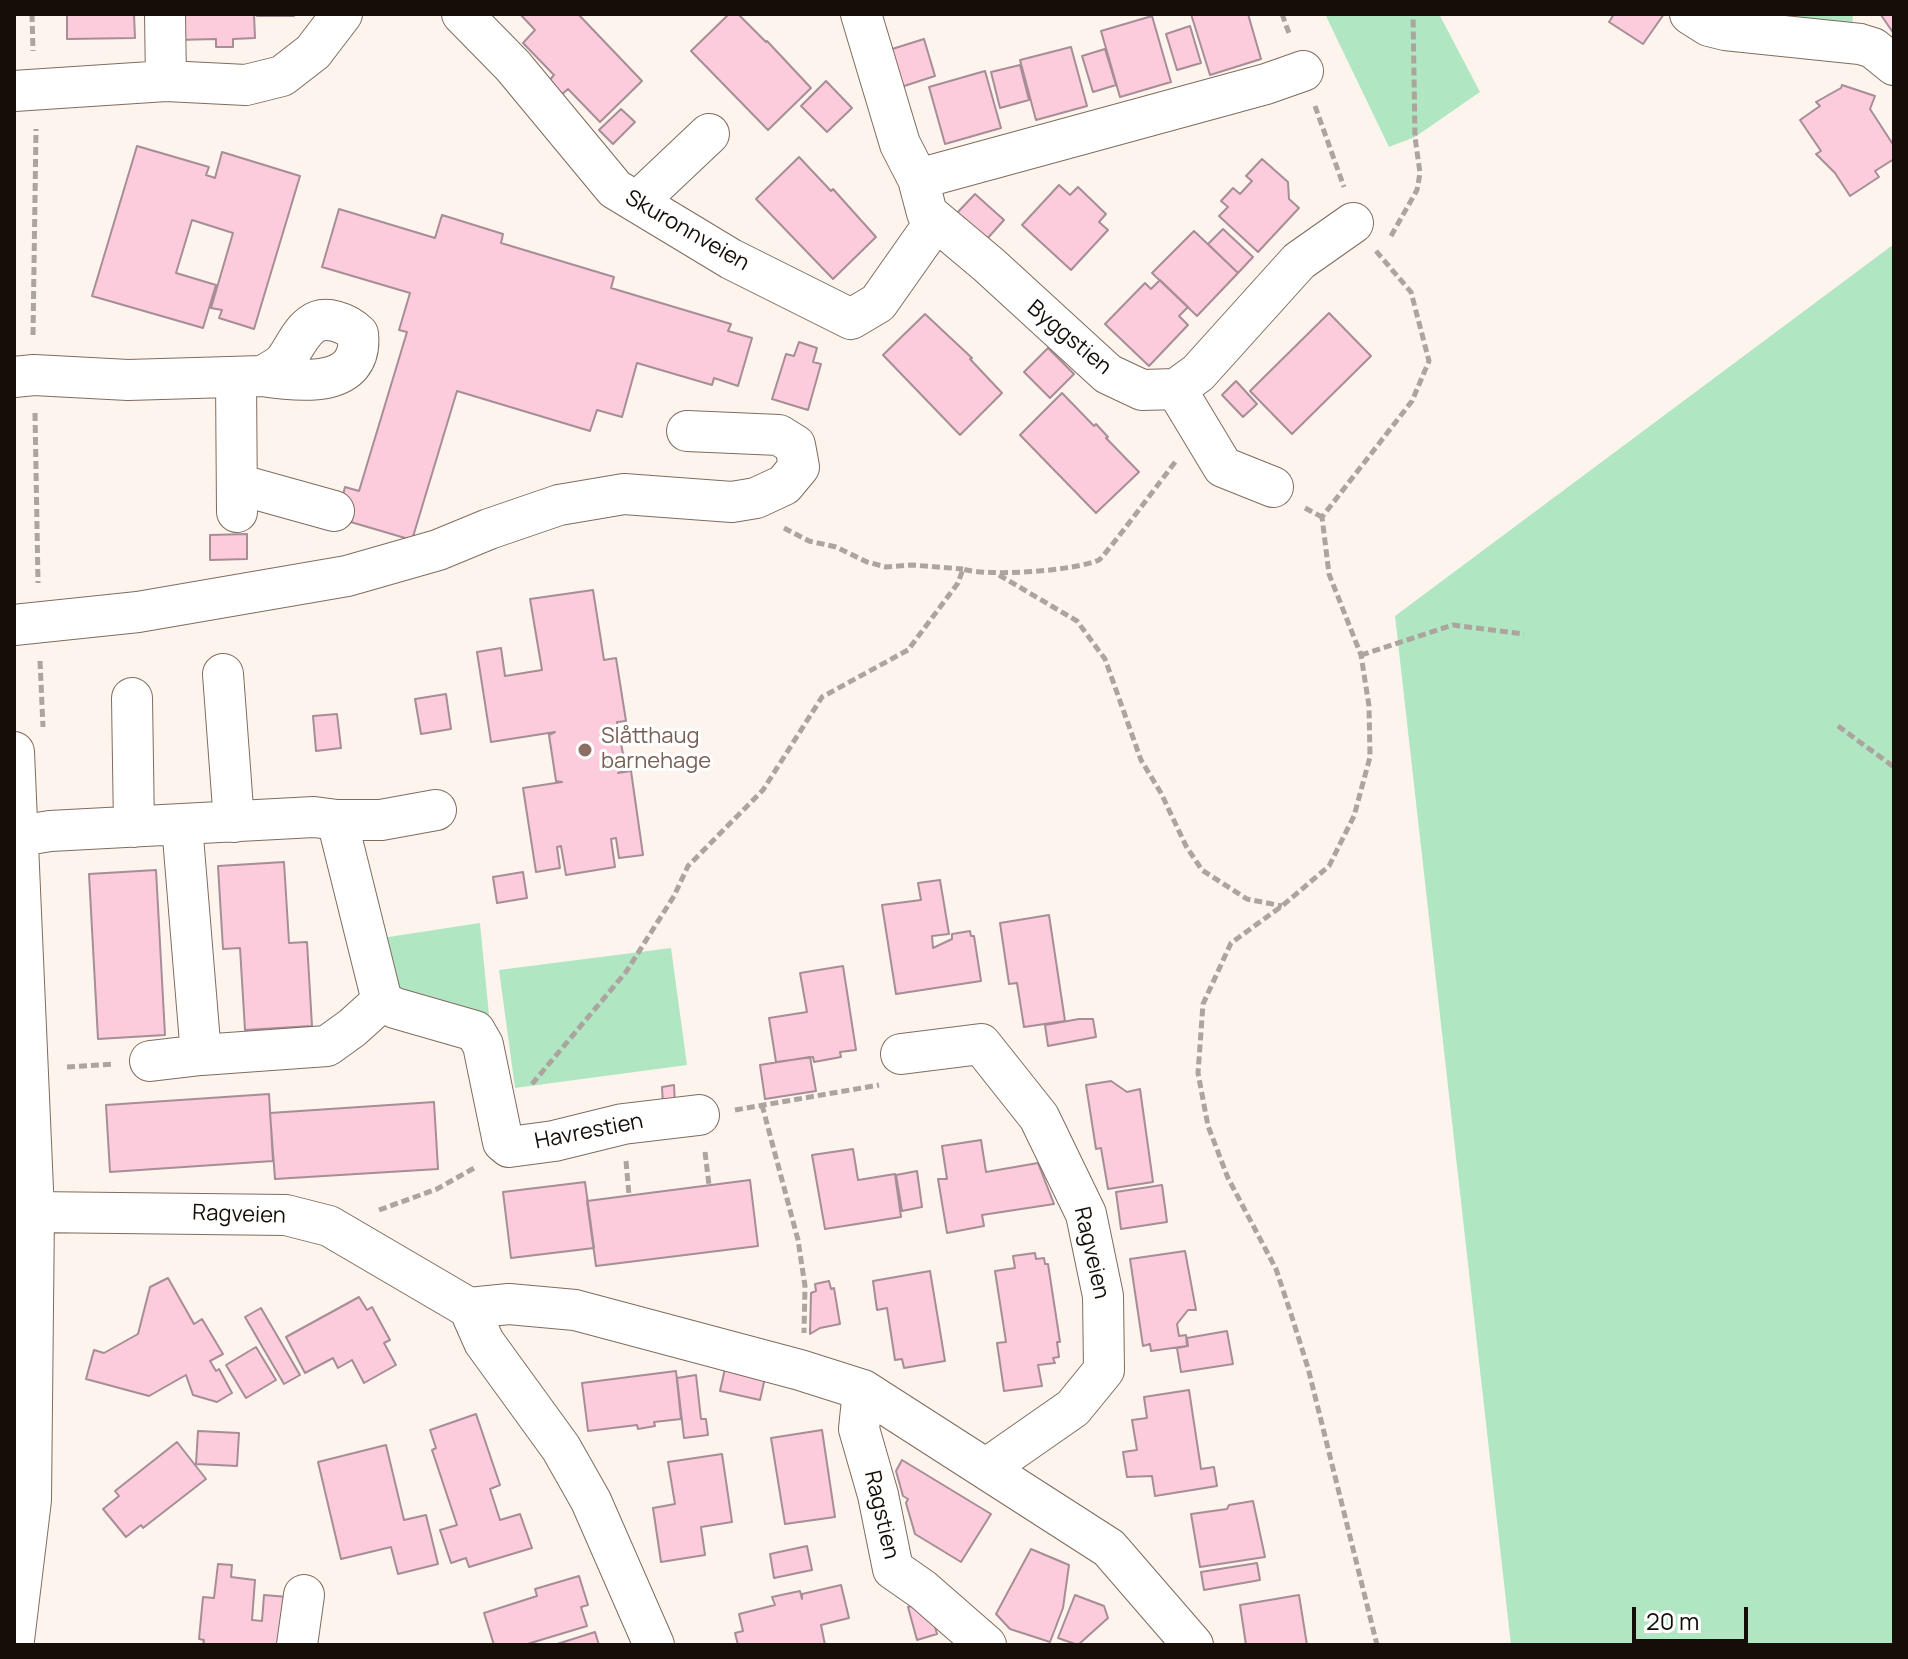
<!DOCTYPE html>
<meta charset="utf-8">
<style>
body{margin:0}
#map{position:relative;width:1908px;height:1659px;overflow:hidden;background:#fdf4ee;font-family:Manrope,sans-serif}
canvas{display:block}
.frame{position:absolute;inset:0;border:16px solid #140d08;pointer-events:none}
.scale{position:absolute;left:1632px;top:1607px;width:116px;height:36px;box-sizing:border-box;border:4px solid #140d08;border-top:0;padding-left:10px;font-size:24px;line-height:28px;white-space:nowrap;color:#140d08;-webkit-text-stroke:6px #fff;paint-order:stroke}
</style>
<div id="map">
<canvas width="1908" height="1659"></canvas>
<div class="frame"></div>
<div class="scale">20 m</div>
</div>
<script>
const ctx = document.querySelector('canvas').getContext('2d');
ctx.lineJoin = 'round';
function paint(path, color) { ctx.fillStyle = color; ctx.fill(path, 'evenodd'); }
function strokePath(path, color, width, dash) { ctx.strokeStyle = color; ctx.lineWidth = width; ctx.lineCap = dash ? 'butt' : 'round'; ctx.setLineDash(dash || []); ctx.stroke(path); }
function label(font, color, halo, rows, align = 'center') {
  ctx.font = font + ' Manrope,sans-serif'; ctx.lineWidth = 6; ctx.setLineDash([]); ctx.textBaseline = 'middle'; ctx.strokeStyle = halo; ctx.fillStyle = color; for (const [text, x, y, turn = 0] of rows) {
    ctx.save(); ctx.translate(x, y); ctx.rotate((+turn || 0) * Math.PI / 180); ctx.textAlign = isNaN(turn) ? turn : align; if (halo) ctx.strokeText(text, 0, 0); ctx.fillText(text, 0, 0); ctx.restore();
  }
}
const green = new Path2D(`
 M1325,14H1439L1480,92L1415,137L1389,147Z
 M1790,14H1853L1852,30L1783,23Z
 M1894,244V1645H1511L1395,616Z
 M480,923L489,1015L417,999L395,988L382,938Z
 M671,948L687,1065L515,1088L499,970Z`);
const building = new Path2D(`
 M67,14H134L135,38L67,39Z
 M175,14H254L255,38L233,39V47H216V39L176,40Z
 M257,14H294V16H257Z
 M520,14H578L642,81L600,122L568,89L561,95L549,81L554,75L523,43L535,30Z
 M729,14H738L766,42L767,41L811,88L768,130L691,51Z
 M1191,14H1248L1261,59L1210,75Z
 M1614,14H1664L1643,44L1609,22Z
 M1881,14H1894V34L1881,15Z
 M1152,16L1171,82L1120,97L1101,31Z
 M1190,26L1201,63L1177,70L1166,34Z
 M924,39L935,76L901,87L889,50Z
 M1071,47L1087,106L1036,120L1020,60Z
 M1105,49L1116,85L1093,92L1082,56Z
 M1020,65L1029,100L1000,108L991,72Z
 M985,71L1001,128L945,144L929,87Z
 M826,81L852,108L827,132L801,106Z
 M1842,85L1875,96L1870,109L1894,146V159L1875,171L1879,177L1850,196L1835,173L1816,154L1821,151L1800,120L1820,106L1816,102L1841,88Z
 M621,109L635,122L613,144L599,130Z
 M137,146L209,167L206,175L215,178L222,152L300,176L254,329L219,318L222,310L211,308L233,233L192,220L176,273L216,285L203,328L92,296Z
 M799,157L831,191L833,189L876,237L833,279L756,199Z
 M1262,159L1288,182L1289,199L1299,208L1258,252L1219,216L1228,207L1221,201L1233,188L1240,194L1252,181L1246,176Z
 M1059,185L1070,195L1078,187L1106,214L1099,222L1108,230L1071,270L1022,225Z
 M975,194L1004,220L986,240L957,213Z
 M339,209L435,238L442,215L503,234L501,243L614,277L611,288L731,324L728,331L752,338L738,386L714,378L712,385L637,363L622,417L597,410L590,431L457,391L412,540L337,518L345,487L359,491L407,332L399,330L410,293L322,267Z
 M1223,229L1253,257L1238,273L1208,244Z
 M1194,231L1238,273L1197,316L1152,273Z
 M1160,280L1188,307L1179,316L1188,325L1149,366L1105,324L1145,283L1151,289Z
 M1329,313L1371,356L1292,434L1250,391Z
 M925,314L972,358L970,359L1002,393L960,435L883,355Z
 M799,342L817,348L813,362L821,364L808,410L772,399L786,354L794,356Z
 M1048,348L1074,374L1050,398L1024,372Z
 M1236,381L1257,404L1243,417L1222,395Z
 M1062,393L1094,426L1096,424L1108,437L1106,438L1139,472L1096,513L1020,435Z
 M247,534V559L210,560V535Z
 M593,590L604,660L616,658L626,721L617,722L626,770L618,773L631,771L643,855L619,858L616,838L611,839L615,867L566,875L561,846L557,847L560,868L536,872L523,788L562,782L556,781L549,735L555,732L491,742L477,652L501,648L505,676L542,670L530,599Z
 M446,694L451,729L421,734L415,699Z
 M337,714L341,748L316,751L313,716Z
 M284,862L289,943L307,942L312,1026L245,1030L240,948L223,949L218,866Z
 M156,870L165,1035L98,1039L89,874Z
 M523,872L527,898L497,903L493,877Z
 M940,880L949,934L932,936L933,948L952,939V934L970,931L971,936H974L981,981L896,994L882,905L921,900L918,883Z
 M1049,915L1065,1021L1024,1027L1017,983L1009,984L1000,923Z
 M843,966L856,1050L840,1052L841,1057L814,1062L813,1057L776,1062L769,1018L807,1012L800,973Z
 M1079,1019H1093L1096,1037L1048,1046L1045,1025Z
 M810,1057L816,1091L765,1099L760,1065Z
 M1111,1081L1127,1092L1140,1089L1153,1182L1108,1189L1101,1148L1096,1149L1086,1085Z
 M674,1085L675,1105L663,1106L662,1087Z
 M269,1094L273,1161L110,1172L106,1105Z
 M434,1102L438,1169L275,1179L270,1113Z
 M981,1140L986,1172L1038,1163L1054,1204L982,1215L984,1226L947,1233L938,1179H947L942,1146Z
 M853,1149L858,1180L895,1174L901,1217L825,1229L812,1155Z
 M917,1171L922,1207L902,1211L896,1175Z
 M750,1180L758,1246L596,1266L587,1201Z
 M585,1182L594,1248L511,1258L503,1192Z
 M1162,1185L1167,1222L1121,1229L1116,1192Z
 M1185,1251L1196,1310H1188L1177,1324L1179,1336L1186,1335L1187,1346L1151,1351L1150,1344L1143,1346L1130,1259Z
 M1035,1253L1036,1259L1044,1258L1045,1264H1048L1060,1342H1057L1059,1357L1053,1358L1055,1363L1038,1365L1042,1386L1004,1391L997,1343L1006,1342L995,1271L1015,1268L1013,1256Z
 M930,1271L945,1361L904,1368L902,1359L895,1360L887,1308L877,1310L873,1281Z
 M168,1278L194,1324L202,1319L223,1354L210,1361L216,1371L219,1369L232,1393L217,1402L193,1395L186,1375L149,1396L86,1379L94,1350L104,1353L138,1334L150,1287Z
 M829,1281L831,1289L834,1288L840,1324L820,1328L810,1334L811,1293L816,1291L815,1284Z
 M359,1297L367,1310L372,1307L390,1340L384,1343L396,1365L364,1383L352,1360L338,1368L333,1358L305,1373L286,1337Z
 M261,1308L300,1375L284,1384L245,1317Z
 M1227,1331L1233,1364L1181,1372L1177,1348L1188,1346L1187,1338Z
 M256,1347L276,1380L246,1398L226,1365Z
 M726,1364L766,1373L760,1400L720,1391Z
 M676,1371L681,1419L654,1422L655,1426L638,1429L637,1425L588,1431L582,1383Z
 M696,1375L701,1419H706L708,1435L684,1438L677,1378Z
 M1189,1390L1201,1469L1214,1467L1217,1486L1155,1496L1152,1476L1127,1477L1123,1452L1137,1450L1132,1420L1147,1418L1144,1397Z
 M476,1414L500,1485L490,1489L500,1520L520,1514L532,1548L469,1567L466,1558L451,1563L440,1530L457,1525L432,1450L436,1448L430,1430Z
 M822,1430L835,1517L785,1524L771,1438Z
 M198,1431L239,1433L237,1466L196,1464Z
 M177,1442L206,1479L143,1528L141,1525L126,1537L103,1509L119,1496L115,1491Z
 M386,1445L404,1520L426,1515L438,1564L398,1574L391,1547L341,1559L318,1462Z
 M722,1454L732,1522L701,1527L705,1555L661,1562L653,1508L675,1504L668,1462Z
 M902,1460L991,1514L961,1562L915,1534L906,1503L908,1499L903,1496L896,1471Z
 M1253,1501L1265,1557L1200,1567L1191,1514L1227,1509L1229,1505Z
 M807,1546L812,1570L774,1578L770,1554Z
 M1031,1549L1069,1565L1063,1608L1050,1642L1010,1629L996,1614Z
 M1257,1563L1260,1580L1204,1590L1201,1572Z
 M218,1564L232,1565L231,1577L255,1580L252,1620L262,1621L264,1595L288,1597L284,1645H203L204,1640L199,1639L203,1597L214,1598Z
 M579,1576L588,1605L581,1607L587,1626L524,1645H494L484,1613L537,1596L535,1589Z
 M841,1585L849,1618L821,1625L825,1645H738L735,1633L743,1631L739,1614L775,1605L772,1597L800,1591L802,1599V1594Z
 M1075,1595L1104,1606L1108,1618L1078,1645L1058,1638Z
 M1299,1595L1307,1645H1246L1240,1605Z
 M928,1601L937,1634L917,1640L908,1607Z
 M595,1632L599,1645H554Z`);
const path = new Path2D(`
 M32,14L33,51
 M1282,14L1290,36
 M1315,106L1344,187
 M1391,236L1417,190L1420,173L1415,137L1413,14
 M1376,251L1411,292L1429,361L1412,401L1322,517L1329,574L1361,655L1369,706L1370,757L1354,816L1329,866L1282,906L1231,943L1203,1004L1198,1073L1208,1126L1228,1178L1276,1269L1291,1314L1308,1368L1377,1645
 M33,335L36,129
 M35,413L38,583
 M1305,508L1322,517
 M784,528L809,541L836,547L867,562L886,567L912,565L963,569
 M999,575L1077,621L1105,659L1141,760L1161,793L1186,846L1202,870L1247,899L1282,906
 M1361,655L1453,625L1524,634
 M40,661L43,727
 M1838,726L1894,767
 M67,1067L113,1064
 M532,1084L626,972L674,896L688,866L763,790L822,697L908,650L958,583L963,569C989,577 1074,571 1099,560C1105,556 1165,475 1176,461
 M762,1105L798,1240L805,1286L804,1333
 M735,1110L879,1085
 M705,1152L709,1185
 M626,1161L629,1195
 M379,1210L437,1189L476,1167`);
const minor = new Path2D(`
 M165,14L166,81
 M462,14L513,66L615,189L731,259L851,319L878,303L935,222
 M861,14L900,144L918,179L927,213L989,265L1108,374L1142,390L1176,389L1198,373L1299,261L1353,223
 M1690,14L1709,26L1725,30L1860,44L1873,48L1894,65
 M14,91L166,81L246,85L282,76L313,52L342,14
 M918,179L1266,84L1303,71
 M637,202L709,134
 M14,377L34,375L128,380L262,376C300,382 364,389 358,334C347,323 325,314 311,325C299,334 293,351 284,362C278,368 270,372 262,376
 M236,377L237,512
 M1176,389L1223,467L1273,487
 M237,484L334,511
 M14,625L138,612L347,576L438,550L489,529L559,505L624,494L732,502L756,498L784,485L799,467L795,445L779,435L687,431
 M223,674L234,822
 M132,698L134,827
 M14,752L34,1212L31,1500L14,1640
 M337,820H381L436,810
 M182,825L201,1055L327,1046L352,1028L382,1001
 M20,836L50,831L314,817L337,820L382,1001L395,1008L475,1031L483,1045L503,1142L509,1147L554,1141L623,1124L699,1115
 M901,1054L981,1044L1039,1117L1086,1214L1103,1296L1104,1370L1073,1408L987,1468
 M150,1061L201,1055
 M34,1212L286,1215L329,1226L469,1308L509,1304L575,1310L800,1370L863,1390L1109,1548L1193,1645
 M469,1308L484,1342L561,1448L591,1501L654,1645
 M863,1390L859,1429L878,1495L893,1569L923,1590L986,1645
 M297,1645L304,1595`);
const markers = [
 [585,750,8,"#8d6e63"]
];
const streetNames = [
 ["Skuronnveien",687,231,30],
 ["Byggstien",1069,338,40],
 ["Havrestien",589,1132,-11],
 ["Ragveien",239,1215,2],
 ["Ragveien",1091,1253,77],
 ["Ragstien",881,1515,77]
];
const educationNames = [
 ["Slåtthaug",601,737],
 ["barnehage",601,762]
];
paint(green, '#b1e6c3');
paint(building, '#fcccdd');
strokePath(building, '#a68d96', 2);
strokePath(minor, '#7f6c5f', 42);
strokePath(path, '#aca49e', 5, [8, 4]);
strokePath(minor, '#fff', 40);
for (const [x, y, r, color] of markers) { const dot = new Path2D(); dot.arc(x, y, r, 0, 2 * Math.PI); ctx.fillStyle = color; ctx.fill(dot); strokePath(dot, '#fff', 3); }
label('22px', '#140d08', '#fff', streetNames);
label('22px', '#785e54', '#fff', educationNames, 'left');
</script>
